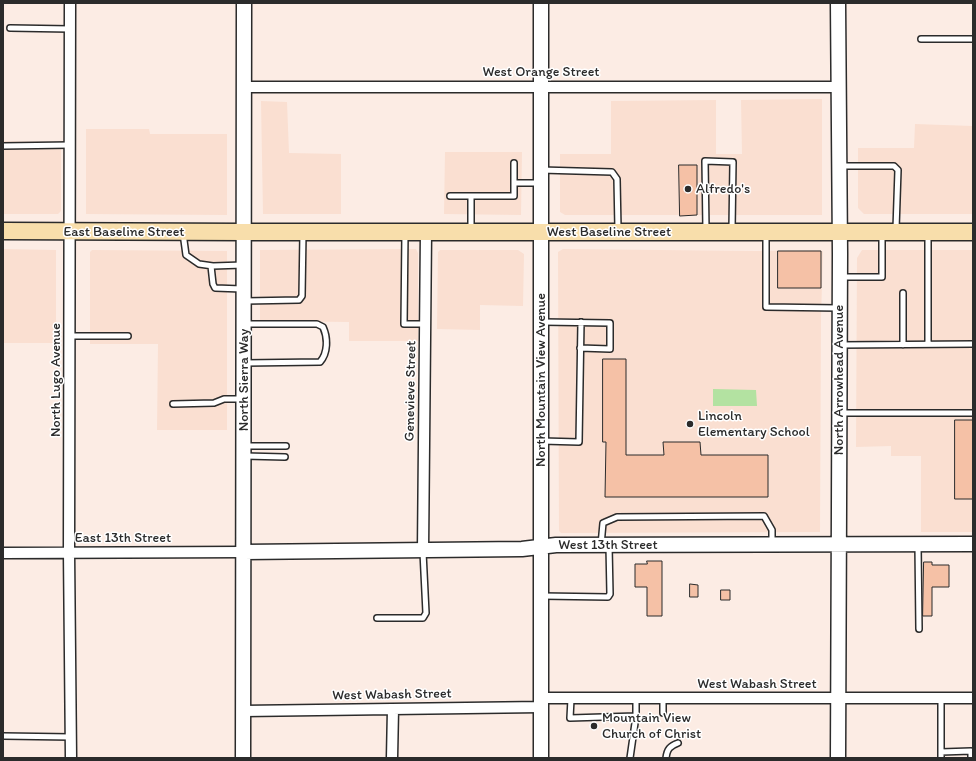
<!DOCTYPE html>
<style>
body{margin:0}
#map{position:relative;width:976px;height:761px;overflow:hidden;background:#fcece4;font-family:Itim,sans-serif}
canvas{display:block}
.frame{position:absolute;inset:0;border:4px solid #2b2b2b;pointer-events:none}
</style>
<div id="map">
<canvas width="976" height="761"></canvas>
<div class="frame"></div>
</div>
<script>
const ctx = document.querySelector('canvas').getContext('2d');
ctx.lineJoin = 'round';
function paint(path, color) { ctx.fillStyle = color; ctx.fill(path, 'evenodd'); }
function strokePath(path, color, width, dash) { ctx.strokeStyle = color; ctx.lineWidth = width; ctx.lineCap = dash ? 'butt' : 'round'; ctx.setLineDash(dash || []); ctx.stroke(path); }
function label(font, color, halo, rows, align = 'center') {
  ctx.font = font + ' Itim,sans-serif'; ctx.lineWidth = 3; ctx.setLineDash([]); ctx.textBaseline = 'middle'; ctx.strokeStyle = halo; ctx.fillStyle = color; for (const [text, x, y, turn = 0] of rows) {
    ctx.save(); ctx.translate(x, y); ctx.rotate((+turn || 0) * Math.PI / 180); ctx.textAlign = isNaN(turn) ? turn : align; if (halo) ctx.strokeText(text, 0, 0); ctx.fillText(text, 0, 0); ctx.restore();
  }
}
const built = new Path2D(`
 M822,99V215H565L560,212V154H611V101L716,100V154H742L741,100Z
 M261,101L287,102L289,153L341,154V214H263Z
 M915,124L973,126V214H864L858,208V148H914Z
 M86,129H149L150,134H227V215L86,214Z
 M3,141L61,142V211L58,214H3Z
 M445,152H522L521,215L444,214Z
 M3,249L56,250V343H3Z
 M416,249L418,253V341H349V322L260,321V250Z
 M563,249L756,251L821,250L823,252L821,317L820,532L561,533L559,531L558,252Z
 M92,250L227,251V430H157L158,344H90V252Z
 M440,250H518L524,254L523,306L480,305V330L437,329L438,252Z
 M862,250H973V532H921V456H891V446L856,447L857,258Z`);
const green = new Path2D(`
 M713,389L756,390L757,406H713Z`);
const building = new Path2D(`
 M679,165H697V215L680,216Z
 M778,251H821V288H778Z
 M603,359H626V455H664L663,442H700L701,455H768V497H605L606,442H603Z
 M955,420H973V499H955Z
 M647,561H662V616H647V587H635V564H647Z
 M924,562H932V565H949V587H932V616H923Z
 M690,584L698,585V597H690Z
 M721,590H730V600H721Z`);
const lane = new Path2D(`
 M10,28L70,29
 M921,39H973
 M3,146L70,145
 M841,166H894L898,170L896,229
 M541,170L612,172L617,179L618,229
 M514,183V163
 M450,196H514V183H540
 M471,229V196
 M706,230L705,161L733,162L732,229
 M183,233L186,255L199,264L213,266L243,265
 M405,233L404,324H426
 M766,235V307L838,308
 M928,235V344
 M211,266L213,284L215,288L242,289
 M842,277H882V235
 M903,293V345
 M245,301L299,300L302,296L303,233
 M543,322L610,323V349L580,348
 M70,336H128
 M840,345L973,344
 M245,363L320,362C328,353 328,338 323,327L317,324H246
 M173,404L214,403L224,399H243
 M840,413H973
 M542,441L579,442L581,322
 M245,446H286
 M245,456L285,457
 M601,545L603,523L617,517L764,516L772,530V544
 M918,546L919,629
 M542,596L608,597L610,594L609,546
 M377,618H423L426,613L423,552
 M663,698V713
 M941,698V758
 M571,699L570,718L636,716L630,758
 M636,716V698
 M3,736L71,737
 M941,752L971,751V758
 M666,758C667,749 670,746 678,743`);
const street = new Path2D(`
 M70,3L69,552L71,758
 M244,87H838
 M423,550L426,232
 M3,553L244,552
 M541,698H973
 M243,711L541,707
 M392,758L393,709`);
const secondary = new Path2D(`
 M244,552L522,549L556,545L973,544
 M243,758L244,3
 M541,758V3
 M838,758L840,254L838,3`);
const primary = new Path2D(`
 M3,231L245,232H973`);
const markers = [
 [688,189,4,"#2b2b2b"],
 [690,424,4,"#2b2b2b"],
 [594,726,4,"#2b2b2b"]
];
const streetNames = [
 ["West Orange Street",541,72],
 ["East Baseline Street",124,232],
 ["West Baseline Street",609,232],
 ["North Lugo Avenue",56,380,-90],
 ["North Sierra Way",244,380,-90],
 ["North Mountain View Avenue",541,380,-90],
 ["North Arrowhead Avenue",839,380,-90],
 ["Genevieve Street",411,391,-89],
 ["East 13th Street",123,538],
 ["West 13th Street",608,545],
 ["West Wabash Street",757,684],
 ["West Wabash Street",392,695,-1]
];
const poiNames = [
 ["Alfredo's",696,189],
 ["Lincoln",698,416],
 ["Elementary School",698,432],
 ["Mountain View",602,718],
 ["Church of Christ",602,734]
];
paint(built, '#fadfd1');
paint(green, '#b3e2a1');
paint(building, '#f5c1a6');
strokePath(building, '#2b2b2b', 1);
strokePath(lane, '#2b2b2b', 8);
strokePath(street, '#2b2b2b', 13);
strokePath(secondary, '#2b2b2b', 17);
strokePath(primary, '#2b2b2b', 19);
strokePath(lane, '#fff', 5);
strokePath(street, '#fff', 10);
strokePath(secondary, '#fff', 14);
strokePath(primary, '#f8deab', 16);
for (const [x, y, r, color] of markers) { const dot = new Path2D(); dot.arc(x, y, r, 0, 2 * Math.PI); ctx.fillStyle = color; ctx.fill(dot); strokePath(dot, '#fff', 1.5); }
label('14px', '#2b2b2b', '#fff', streetNames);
label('14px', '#2b2b2b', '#fff', poiNames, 'left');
</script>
